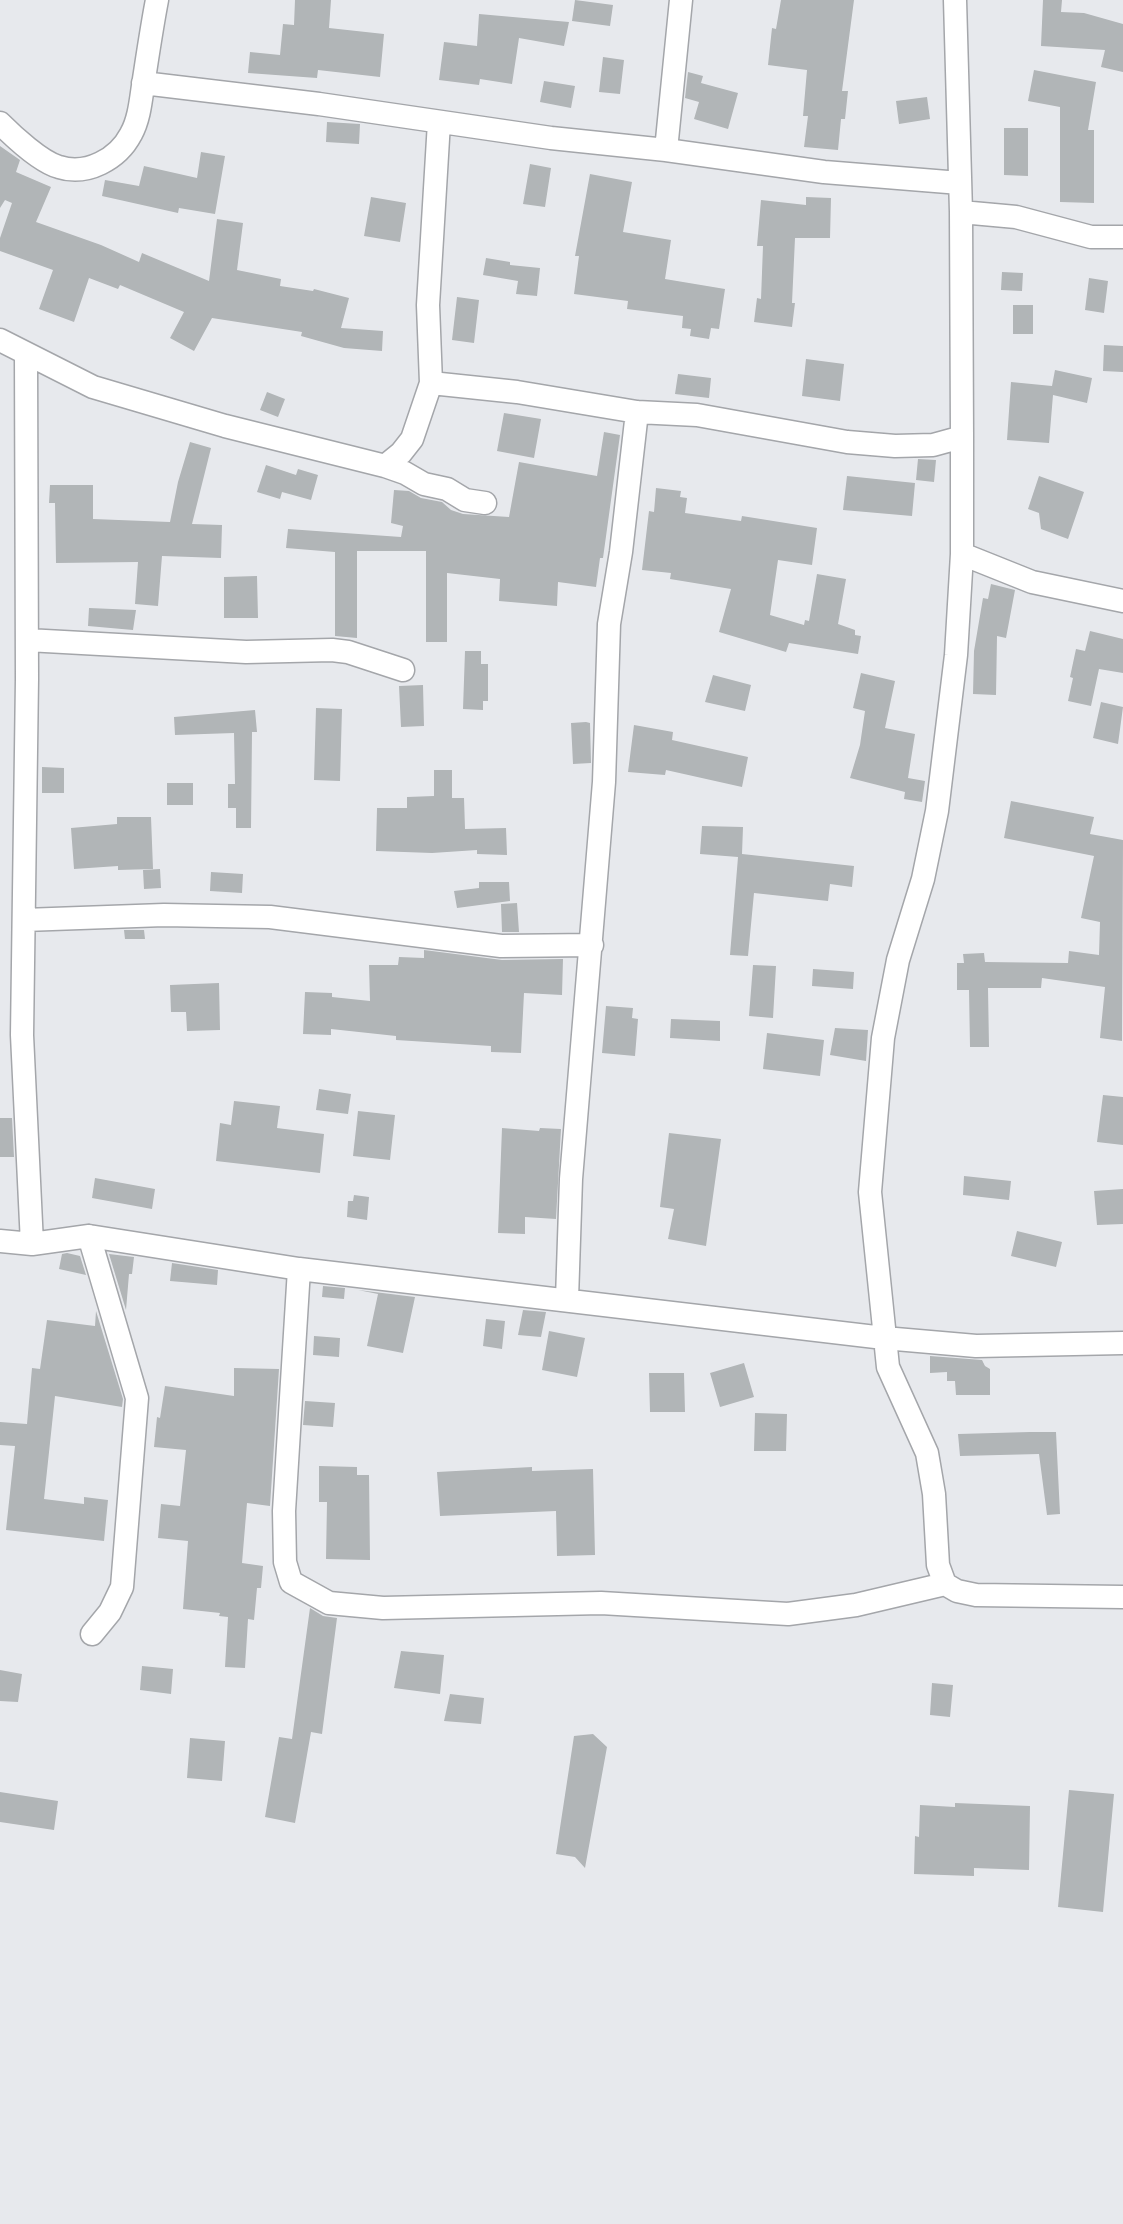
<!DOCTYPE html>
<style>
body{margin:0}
canvas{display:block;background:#e7e9ed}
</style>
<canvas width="1123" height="2224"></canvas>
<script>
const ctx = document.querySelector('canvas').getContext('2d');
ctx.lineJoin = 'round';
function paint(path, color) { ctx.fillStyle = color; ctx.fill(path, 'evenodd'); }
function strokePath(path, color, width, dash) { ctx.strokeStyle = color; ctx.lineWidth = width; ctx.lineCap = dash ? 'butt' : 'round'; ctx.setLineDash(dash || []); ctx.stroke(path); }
const building = new Path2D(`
 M295,0H331L329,28L384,34L380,77L318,70L317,78L248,73L250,52L280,55L283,24L294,25Z
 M575,0L613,5L610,26L572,21Z
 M781,0H854L842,91H848L845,119H841L838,150L804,147L808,116H803L807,70L768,65L772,28L776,29Z
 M1043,0H1062L1061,12L1084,13L1123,24V72L1101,67L1105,50L1041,46Z
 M479,14L569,22L564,46L519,38L512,84L480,79L479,85L439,80L444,42L477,46Z
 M603,57L624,60L620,94L599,92Z
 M1034,70L1096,82L1088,130H1094V203L1060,202V107L1028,101Z
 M688,72L703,76L701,83L738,93L728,129L694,119L699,102L685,98Z
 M544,81L575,86L571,108L540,102Z
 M927,97L930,119L899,124L896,101Z
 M327,122L360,124L359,144L326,142Z
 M1004,128H1028V176L1004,175Z
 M0,146L20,160L16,172L51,187L36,222L101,245L139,262L142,253L209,281L217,219L243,223L237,270L281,279L280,286L313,291L314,289L349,298L341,328L383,331L382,351L344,348L301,336L302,332L212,318L194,351L170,338L184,312L120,285L118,289L89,278L74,322L39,309L53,270L0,251V238L12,203L5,200L0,208Z
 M201,152L225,156L215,214L179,208L178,213L102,196L105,180L139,186L144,166L197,178Z
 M530,164L551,168L545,207L523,204Z
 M590,174L632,182L623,232L671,240L665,279L725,289L719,329L711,328L709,339L690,336L691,329L682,328L683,316L627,309L628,301L574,294L579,256H575Z
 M371,197L406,203L400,242L364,236Z
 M806,197L831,198L830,238H795L792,303H795L792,327L754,322L757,298L761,299L763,246H757L761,200L806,205Z
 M486,258L510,262V265L540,268L537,296L516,294L518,281L483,275Z
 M1002,272L1023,273L1022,291L1001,290Z
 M1089,278L1108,281L1104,313L1085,310Z
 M457,297L479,300L474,343L452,340Z
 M1013,305H1033V334H1013Z
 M1104,345L1123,346V372L1103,371Z
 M806,359L844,364L840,401L802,396Z
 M1055,370L1092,378L1087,403L1053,395L1049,443L1007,440L1011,382L1052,386Z
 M678,374L711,378L709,398L675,394Z
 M267,392L285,399L278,417L260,410Z
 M504,413L541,419L534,458L497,451Z
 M604,432L620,435L603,558H600L596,587L558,582L557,606L499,601L500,579L447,573V642H426V551H357V638L335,636V552L286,548L288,529L401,537L403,526L391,523L394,490L409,491L421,498L442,502L451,510L463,514L509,517L519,462L597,476Z
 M190,442L211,448L192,524L222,525L221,558L162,556L158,606L135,604L138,562L56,563L55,503H49L50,485H93V519L170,522L178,482Z
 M918,459L936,460L934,482L916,480Z
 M266,465L296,475L298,469L318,475L311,500L282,492L280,499L257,492Z
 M847,476L915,483L912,516L843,510Z
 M1039,476L1084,492L1068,539L1041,529L1039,513L1028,509Z
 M656,488L681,491L680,497L687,498L685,513L741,521L742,516L817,528L812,565L778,560L770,615L804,625L805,620L809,621L817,574L846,579L838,624L855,630V635L861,636L858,654L789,643L786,652L719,632L731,589L670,579L671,573L642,570L649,511L654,512Z
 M257,576L258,618H224V577Z
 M991,584L1015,590L1006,638L997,636L996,695L973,694L974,651L983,598L988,599Z
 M89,608L136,610L133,630L88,626Z
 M1090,631L1123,639V673L1099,669L1091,706L1068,701L1073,678L1070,677L1076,649L1085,651Z
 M465,651H481V664H488V701H483V710L463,709Z
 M861,673L895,681L885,728L915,734L908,778L925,781L922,802L904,799L905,792L850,778L860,745L865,711L853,708Z
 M713,675L751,685L745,711L705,702Z
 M423,685L424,726L401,727L399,686Z
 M1101,702L1123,707L1118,744L1093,738Z
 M316,708L342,709L340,781L314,780Z
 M255,710L257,732H252L251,828H236V808H228V784H235L234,733L175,735L174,717Z
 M586,722L590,723L591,763L573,764L571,723Z
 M634,725L673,732L672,740L748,757L742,787L666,770L665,775L628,772Z
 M42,767L64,768V793H42Z
 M434,770H452V798H464L465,829L506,828L507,855L477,854V850L432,853L376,851L377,808H407V797L434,796Z
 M167,783H193V805H167Z
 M1011,801L1094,817L1090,834L1123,840L1122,1041L1100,1038L1105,987L1042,978L1041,988H988L989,1047H970L969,990H957V963H964L963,954L984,953L985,962L1068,963L1069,951L1099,955L1100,922L1081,918L1094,856L1004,838Z
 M117,817H151L153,869L118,870V866L74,869L71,828L117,824Z
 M702,826L743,827L742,854L854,866L852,887L830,884L828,901L754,893L748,956L730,955L738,857L700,854Z
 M160,869L161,888L144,889L143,870Z
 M211,872L243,874L242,893L210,891Z
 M479,882H509L510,901L457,908L454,891L479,888Z
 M517,903L519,932H502L501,904Z
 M124,930H144L145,939H125Z
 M424,950L502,960L563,959L562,995L524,993L521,1053L491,1052V1046L396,1040V1036L331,1029V1035L303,1034L305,992L332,993V997L370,1001L369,965H398L399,957L424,958Z
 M753,965L776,966L773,1018L749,1016Z
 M813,969L854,972L853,989L812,986Z
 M219,983L220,1030L187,1031L186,1012H171L170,985Z
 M606,1006L633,1008L632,1018L638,1019L635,1056L602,1053Z
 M671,1019L720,1021V1041L670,1038Z
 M835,1028L868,1030L866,1061L830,1055Z
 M767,1033L824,1040L820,1076L763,1069Z
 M319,1089L351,1094L348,1114L316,1110Z
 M1103,1095L1123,1097V1145L1097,1142Z
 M234,1101L280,1106L277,1128L324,1134L320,1173L216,1161L220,1123L231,1125Z
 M358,1111L395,1115L390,1160L353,1156Z
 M0,1118H12L14,1157H0Z
 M502,1128L539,1131L540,1128L561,1129L556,1219L525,1217V1234L498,1233Z
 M669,1133L721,1139L706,1246L668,1239L674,1209L660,1207Z
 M964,1176L1011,1181L1009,1200L963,1195Z
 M95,1178L155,1189L152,1209L92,1198Z
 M1123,1189V1224L1097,1225L1094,1191Z
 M354,1195L369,1197L367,1220L347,1217L348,1201H353Z
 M1017,1231L1062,1242L1056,1267L1011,1256Z
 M67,1253L80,1256L86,1275L59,1269L62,1254Z
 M109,1254L134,1257L132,1274H129L126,1310Z
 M172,1263L218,1270L217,1285L170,1281Z
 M323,1286L345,1288L344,1299L322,1297Z
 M358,1290L415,1297L403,1353L367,1346L378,1294Z
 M523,1310L546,1312L541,1337L518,1335Z
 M96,1311L123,1399L122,1407L55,1396L44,1499L84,1504V1497L108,1500L104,1541L6,1530L15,1446L0,1445V1422L27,1424L32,1368L40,1369L47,1320L95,1326Z
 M486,1319L505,1321L502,1349L483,1346Z
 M549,1331L585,1338L577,1377L542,1370Z
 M314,1336L340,1338L339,1357L313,1355Z
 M930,1356L982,1360L985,1366L990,1369V1395H956L955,1381H947V1372L930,1373Z
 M744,1363L754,1397L720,1407L710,1373Z
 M234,1368L279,1369L270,1506L247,1503L242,1563L263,1566L261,1588H257L254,1620L248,1619L245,1668L225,1667L228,1617L219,1616L220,1613L183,1609L188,1541L158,1538L161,1504L180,1506L186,1450L154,1447L157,1417L160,1418L165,1386L234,1396Z
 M649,1373H684L685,1412H650Z
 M305,1401L335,1403L333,1427L303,1425Z
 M755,1413L787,1414L786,1451H754Z
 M1030,1432H1056L1060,1514L1047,1515L1039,1454L960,1456L958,1434Z
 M319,1466L357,1467V1475H369L370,1560L326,1559L327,1502H319Z
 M532,1467V1471L593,1469L595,1555L557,1556L556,1511L440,1516L437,1472Z
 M310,1608L323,1616L337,1618L322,1734L311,1732L295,1823L265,1817L279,1737L292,1739Z
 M401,1651L444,1655L440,1694L394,1688Z
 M142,1666L173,1669L171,1694L140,1690Z
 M0,1670L22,1674L18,1702L0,1701Z
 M932,1683L953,1685L950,1717L930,1715Z
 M450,1694L484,1698L481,1724L444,1721Z
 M593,1734L607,1747L585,1868L575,1857L556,1854L574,1736Z
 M190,1738L225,1741L222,1781L187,1778Z
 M1069,1790L1114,1794L1103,1912L1058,1907Z
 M0,1792L58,1801L54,1830L0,1822Z
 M955,1803L1030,1806L1029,1870L974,1868V1876L914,1874L915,1836L919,1837L920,1805L955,1807Z`);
const minor = new Path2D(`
 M955,0L961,212L962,437V554L956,655L937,811L923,879L898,960L883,1038L870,1192L888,1367L927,1453L934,1494L938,1565L945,1584L957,1591L976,1595L1123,1597
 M143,83L319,104L551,138L666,150L824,172L960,183
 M0,123C13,136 41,162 59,167C87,176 118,159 131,134C140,118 141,97 144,79C148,53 152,26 157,0
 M666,150L681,0
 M961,212L1016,217L1091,237H1123
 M0,340L93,387L225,426L385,466L401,453L412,439L431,383L428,305L439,122
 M26,355L27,679L22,1035L32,1244
 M431,383L517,392L637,412L697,415L847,442L895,446L933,445L962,437
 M385,466L405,473L424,484L447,489L465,500L485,503
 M962,554L1032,582L1123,601
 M27,640L246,652L332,650L348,652L403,670
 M24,920L164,915L270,917L501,946L592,945
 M89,1236L137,1398L122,1587L110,1612L92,1634
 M0,1241L32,1244L89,1236L299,1269L884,1338L976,1346L1123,1343
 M299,1269L284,1511L285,1562L291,1582L329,1603L383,1608L601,1603L788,1614L856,1605L945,1584
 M567,1299L571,1179L604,782L609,624L621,552L637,412`);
paint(building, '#b1b5b7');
strokePath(minor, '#a4a6aa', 25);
strokePath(minor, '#fff', 22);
</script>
